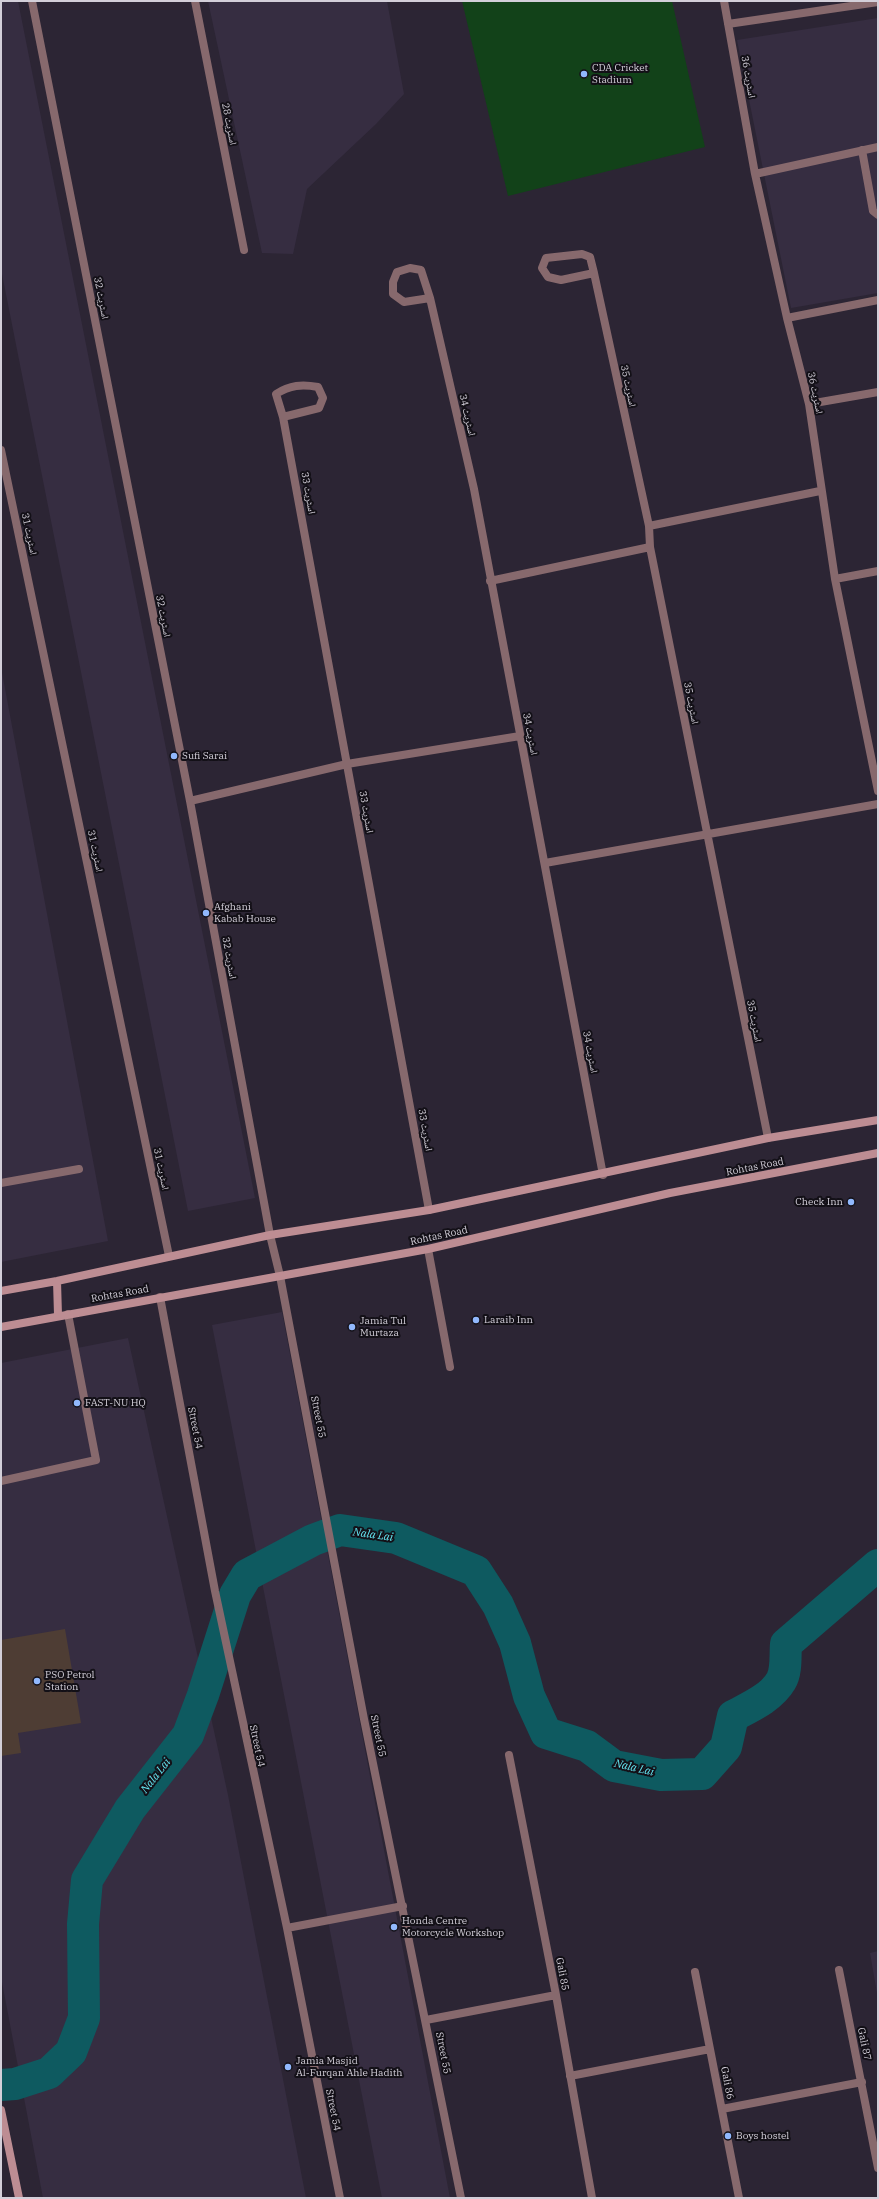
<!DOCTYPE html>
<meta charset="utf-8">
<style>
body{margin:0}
#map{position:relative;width:879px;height:2199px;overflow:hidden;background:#2c2534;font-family:"IBM Plex Serif",serif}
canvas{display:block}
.frame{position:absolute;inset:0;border:2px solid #d3cfd9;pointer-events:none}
</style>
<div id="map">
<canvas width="879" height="2199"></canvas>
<div class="frame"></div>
</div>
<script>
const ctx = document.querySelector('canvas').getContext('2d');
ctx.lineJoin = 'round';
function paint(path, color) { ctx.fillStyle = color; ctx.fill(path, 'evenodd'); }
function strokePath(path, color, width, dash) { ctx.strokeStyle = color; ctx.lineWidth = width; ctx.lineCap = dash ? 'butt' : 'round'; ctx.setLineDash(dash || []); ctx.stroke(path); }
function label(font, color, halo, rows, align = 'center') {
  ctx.font = font + ' "IBM Plex Serif","Noto Naskh Arabic",serif'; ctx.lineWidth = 4; ctx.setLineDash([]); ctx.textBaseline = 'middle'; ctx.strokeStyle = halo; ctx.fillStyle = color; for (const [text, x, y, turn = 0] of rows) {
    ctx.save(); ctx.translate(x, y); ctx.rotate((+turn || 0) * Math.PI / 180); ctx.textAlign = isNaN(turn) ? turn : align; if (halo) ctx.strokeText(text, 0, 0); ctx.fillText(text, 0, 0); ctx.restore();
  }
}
const built = new Path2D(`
 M1,1H18L255,1198L188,1211L1,269Z
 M208,1H387L404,94L376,124L307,189L293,254L262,253Z
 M878,18V293L791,308L737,40Z
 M1,667L108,1241L1,1262Z
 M282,1312L450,2198H382L212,1325Z
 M128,1338L228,1795L306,2198H43L1,1977V1363Z
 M878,1951V1999L870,1953Z`);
const green = new Path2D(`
 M462,1H672L705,147L508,196Z`);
const river = new Path2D(`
 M1,2085L15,2084L49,2073L71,2052L84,2018L83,1924L87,1880L130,1809L188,1735L203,1695L235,1595L247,1575L313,1540L340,1530L396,1538L476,1571L498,1605L515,1643L529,1696L546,1733L587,1746L614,1766L661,1775L702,1774L726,1747L733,1716C750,1707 771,1698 781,1681C787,1671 785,1655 786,1644L878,1565`);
const building = new Path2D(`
 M65,1629L81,1723L18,1733L21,1753L1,1756V1640Z`);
const service = new Path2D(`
 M1,1183L79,1169
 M428,1249L450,1367
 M1,1481L96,1460L68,1314`);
const minor = new Path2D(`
 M32,1L190,801L270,1235L280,1276L364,1719L461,2198
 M195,1L244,250
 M724,1L755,174L787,318L809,404L835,579L878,791
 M728,24L878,2
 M862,150L873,211L878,215
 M755,174L878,147
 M594,273L561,280L548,277L542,268L546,258L582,254L590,257L594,273L649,526L650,547L768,1138
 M430,298L404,302L393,294V282L397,272L410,268L421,270L430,298L474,489L603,1175
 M787,318L878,300
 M809,404L878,392
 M283,417L319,408L323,398L318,387C302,384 290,385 276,394L283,417L429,1210
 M1,450L169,1256
 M649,526L820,491
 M835,579L878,571
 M490,581L650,547
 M190,801L347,764L520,736
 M545,863L878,804
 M160,1297L215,1591L287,1928L340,2198
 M509,1755L556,1995L592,2198
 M287,1928L403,1906
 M839,1970L878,2168
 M695,1972L739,2198
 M426,2020L556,1995
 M570,2076L710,2049
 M722,2109L862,2082`);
const secondary = new Path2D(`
 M57,1281L58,1315
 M1,1291L57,1281L270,1235L429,1210L768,1138L878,1120
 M1,1327L428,1249L670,1193L878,1153
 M1,2110L19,2198`);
const markers = [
 [584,74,4,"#91b8fd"],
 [174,756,4,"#91b8fd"],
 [206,913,4,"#91b8fd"],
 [851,1202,4,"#91b8fd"],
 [476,1320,4,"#91b8fd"],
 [352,1327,4,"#91b8fd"],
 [77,1403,4,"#91b8fd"],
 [37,1681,4,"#91b8fd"],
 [394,1927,4,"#91b8fd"],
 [288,2067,4,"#91b8fd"],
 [728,2136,4,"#91b8fd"]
];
const poiNames = [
 ["CDA Cricket",592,68],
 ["Stadium",592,80],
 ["Sufi Sarai",182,756],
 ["Afghani",214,907],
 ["Kabab House",214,919],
 ["Check Inn",843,1202,"right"],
 ["Laraib Inn",484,1320],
 ["Jamia Tul",360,1321],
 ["Murtaza",360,1333],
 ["FAST-NU HQ",85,1403],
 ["PSO Petrol",45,1675],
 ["Station",45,1687],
 ["Honda Centre",402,1921],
 ["Motorcycle Workshop",402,1933],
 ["Jamia Masjid",296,2061],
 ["Al-Furqan Ahle Hadith",296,2073],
 ["Boys hostel",736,2136]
];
const streetNames = [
 ["اسٹریٹ 36",748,77,80],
 ["اسٹریٹ 28",229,124,79],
 ["اسٹریٹ 32",101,298,79],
 ["اسٹریٹ 35",628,386,78],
 ["اسٹریٹ 36",815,393,78],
 ["اسٹریٹ 34",467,415,77],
 ["اسٹریٹ 33",308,493,80],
 ["اسٹریٹ 31",29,534,78],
 ["اسٹریٹ 32",163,616,79],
 ["اسٹریٹ 35",691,703,79],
 ["اسٹریٹ 34",530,734,79],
 ["اسٹریٹ 33",366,812,80],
 ["اسٹریٹ 31",95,851,78],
 ["اسٹریٹ 32",229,958,80],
 ["اسٹریٹ 35",754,1021,79],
 ["اسٹریٹ 34",590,1052,79],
 ["اسٹریٹ 33",425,1130,80],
 ["Rohtas Road",755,1167,-11],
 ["اسٹریٹ 31",161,1169,78],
 ["Rohtas Road",439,1236,-12],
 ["Rohtas Road",120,1294,-10],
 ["Street 55",318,1417,79],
 ["Street 54",195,1428,79],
 ["Street 55",378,1736,78],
 ["Street 54",257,1746,78],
 ["Gali 85",562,1974,79],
 ["Gali 87",864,2044,78],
 ["Street 55",443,2053,79],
 ["Gali 86",727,2083,79],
 ["Street 54",333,2110,79]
];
const waterNames = [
 ["Nala Lai",373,1535,8],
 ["Nala Lai",634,1768,13],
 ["Nala Lai",156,1776,-52]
];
paint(built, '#362d41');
paint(green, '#124219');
strokePath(river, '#0e5a60', 32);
paint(building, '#4e3d34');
strokePath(service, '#87696d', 8);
strokePath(minor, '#87696d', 8);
strokePath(secondary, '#bd8d93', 8);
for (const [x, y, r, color] of markers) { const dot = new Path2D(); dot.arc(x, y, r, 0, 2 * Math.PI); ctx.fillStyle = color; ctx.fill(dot); strokePath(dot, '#131017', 1.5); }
label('10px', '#d3cfd9', '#131017', poiNames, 'left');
label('10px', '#d3cfd9', '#131017', streetNames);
label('italic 11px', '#65e8f4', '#131017', waterNames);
</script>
